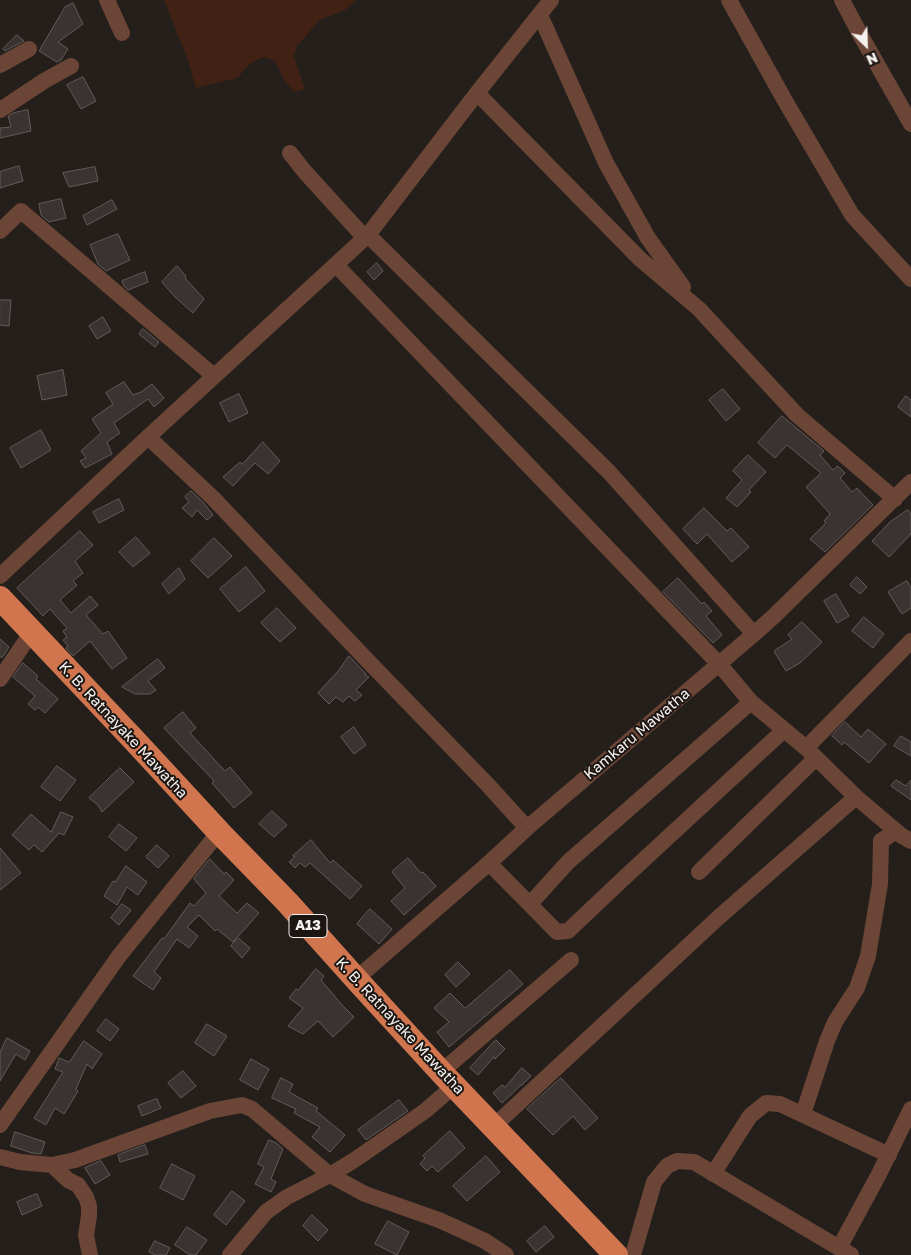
<!DOCTYPE html>
<style>
body{margin:0}
#map{position:relative;width:911px;height:1255px;overflow:hidden;background:#251f1c;font-family:"Golos Text",sans-serif}
canvas{display:block}
.north{position:absolute;left:841px;top:20px;width:50px;height:50px;-webkit-text-stroke:4px #1c1613;paint-order:stroke;rotate:156deg;font-size:14px;font-weight:700;line-height:20px;text-align:center;color:#f5f1ef}
.north::after{content:'';display:block;margin:auto;width:18px;height:22px;background:#f5f1ef;clip-path:polygon(50% 0,100% 100%,50% 72%,0 100%)}
</style>
<div id="map">
<canvas width="911" height="1255"></canvas>
<div class="north">N</div>
</div>
<script>
const ctx = document.querySelector('canvas').getContext('2d');
ctx.lineJoin = 'round';
function paint(path, color) { ctx.fillStyle = color; ctx.fill(path, 'evenodd'); }
function strokePath(path, color, width, dash) { ctx.strokeStyle = color; ctx.lineWidth = width; ctx.lineCap = dash ? 'butt' : 'round'; ctx.setLineDash(dash || []); ctx.stroke(path); }
function label(font, color, halo, rows, align = 'center') {
  ctx.font = font + ' "Golos Text",sans-serif'; ctx.lineWidth = 4; ctx.setLineDash([]); ctx.textBaseline = 'middle'; ctx.strokeStyle = halo; ctx.fillStyle = color; for (const [text, x, y, turn = 0] of rows) {
    ctx.save(); ctx.translate(x, y); ctx.rotate((+turn || 0) * Math.PI / 180); ctx.textAlign = isNaN(turn) ? turn : align; if (halo) ctx.strokeText(text, 0, 0); ctx.fillText(text, 0, 0); ctx.restore();
  }
}
const green = new Path2D(`
 M164,0H356L345,10L320,20L297,46L294,56L305,89L294,92L285,81L275,61L264,57L251,63L237,78L196,88L187,58Z`);
const building = new Path2D(`
 M73,3L83,24L58,42L68,49L61,60L57,62L39,51L65,7Z
 M17,35L24,41L5,51L3,49Z
 M83,77L96,101L81,109L67,85Z
 M28,110L31,131L0,138V128L11,127L8,116L13,113Z
 M19,166L23,181L0,188V172Z
 M95,167L98,181L69,187L63,173Z
 M61,199L66,218L49,222L41,215L39,204Z
 M112,200L117,209L87,225L83,216Z
 M118,234L130,260L106,271L98,264L90,245Z
 M377,263L383,271L374,280L367,272Z
 M177,266L186,276L185,278L204,299L193,313L174,296L162,282Z
 M145,272L148,282L128,290L124,286L122,281Z
 M0,300H11L9,326L0,325Z
 M103,317L111,331L97,339L89,326Z
 M143,329L159,342L155,347L139,334Z
 M63,370L67,395L42,400L37,376Z
 M124,382L133,395L141,392L152,384L164,398L154,407L148,399L114,423L120,433L107,442L112,454L85,468L80,461L86,458L81,451L101,433L92,419L113,404L106,393Z
 M723,389L740,409L726,421L709,400Z
 M239,394L248,413L229,422L220,403Z
 M906,396L911,400V417L898,407Z
 M782,416L824,451L820,455L833,470L838,466L845,473L840,478L852,492L857,488L873,505L825,552L810,539L826,523L824,521L830,514L806,487L821,473L787,445L775,458L758,443Z
 M41,430L51,450L21,468L10,448Z
 M263,442L280,461L268,474L255,463L233,486L223,477L240,462L242,464Z
 M748,455L766,472L749,490L751,492L737,507L726,498L742,480L733,471Z
 M191,491L203,502L213,515L207,520L197,510L192,517L182,508L189,502L185,497Z
 M119,499L124,510L99,523L93,512Z
 M704,508L727,531L731,528L749,547L732,562L707,534L697,544L683,529Z
 M908,510L911,514V534L889,557L872,541L890,522Z
 M80,531L93,545L75,561L83,573L73,581L77,585L60,600L71,613L90,596L98,605L86,615L103,634L108,631L127,658L112,669L90,641L73,656L66,648L68,646L63,640L67,637L63,631L67,628L50,609L43,616L17,588Z
 M136,537L150,553L133,567L119,552Z
 M214,538L232,556L208,578L191,561Z
 M246,567L265,591L239,612L220,589Z
 M179,568L185,579L169,594L162,584Z
 M857,577L867,587L860,594L850,585Z
 M678,578L702,604L704,602L712,611L706,616L722,635L713,643L663,592Z
 M907,581L911,588V608L902,614L888,592Z
 M836,594L849,616L837,623L824,601Z
 M277,608L296,628L280,642L261,623Z
 M864,617L884,634L873,648L852,631Z
 M802,622L822,642L800,663L786,671L774,651L792,639L788,635Z
 M0,639L9,647L2,658L0,656Z
 M349,656L366,674L365,675L369,677L356,690L362,695L355,701L349,696L343,702L336,697L329,704L318,693L339,670Z
 M158,659L165,668L148,681L156,690L150,694H135L122,687Z
 M23,663L38,676L36,679L58,699L45,713L38,707L35,710L28,704L35,696L13,677Z
 M183,712L196,728L190,733L225,771L230,767L252,793L234,808L212,783L214,781L164,728Z
 M845,722L861,737L868,729L886,744L869,763L844,742L842,745L832,736Z
 M354,727L366,745L354,754L341,737Z
 M901,736L911,742V756L894,746Z
 M57,766L76,780L60,801L41,787Z
 M120,768L134,782L102,812L98,805L89,798Z
 M896,780L906,786L911,780V800L891,786Z
 M272,811L287,825L274,837L259,824Z
 M61,812L73,817L64,835L59,833L42,852L34,845L29,850L12,835L31,814L51,832Z
 M119,824L137,838L126,851L109,837Z
 M311,840L330,863L333,860L362,886L350,899L310,863L305,867L300,863L295,868L289,862L295,857L293,856Z
 M157,845L169,856L158,868L146,857Z
 M0,848L21,873L0,890Z
 M408,858L421,873L423,872L436,886L404,915L391,901L405,888L392,872Z
 M210,859L224,874L226,872L234,880L219,896L237,913L247,903L259,913L233,942L217,929L215,931L199,915L187,927L198,936L189,948L177,939L154,972L161,978L153,990L133,976L162,938L164,939L190,903L194,906L206,893L194,879Z
 M126,866L147,882L138,895L127,887L117,905L104,896L113,881L115,882Z
 M122,904L131,910L119,925L111,918Z
 M370,909L392,929L379,944L357,924Z
 M238,938L250,948L242,958L231,946Z
 M458,962L470,974L456,987L445,975Z
 M316,969L324,976L321,980L342,1005L354,1017L333,1037L318,1021L303,1034L288,1026L303,1008L289,998L296,989L298,990Z
 M510,970L523,984L449,1047L437,1032L449,1022L434,1008L450,993L465,1008Z
 M106,1019L119,1029L110,1041L97,1031Z
 M207,1024L227,1036L214,1056L195,1043Z
 M7,1038L30,1051L25,1060L16,1054L0,1081V1053Z
 M496,1040L505,1049L495,1059L494,1057L478,1075L470,1068Z
 M84,1041L102,1054L92,1069L87,1064L76,1089L78,1091L64,1114L55,1108L46,1125L34,1118L63,1072L55,1069L59,1058L69,1062Z
 M251,1059L269,1069L258,1090L240,1080Z
 M522,1068L531,1076L522,1085H521L502,1103L493,1093L502,1085L505,1087Z
 M183,1071L196,1086L181,1098L168,1083Z
 M281,1078L293,1084L289,1092L318,1108L316,1111L345,1135L330,1152L312,1137L320,1127L294,1113L296,1109L272,1098Z
 M561,1078L598,1118L585,1130L573,1116L553,1135L527,1109Z
 M157,1099L161,1108L142,1116L138,1106Z
 M399,1100L408,1111L366,1140L358,1130Z
 M450,1131L465,1148L438,1172L432,1166L427,1171L420,1164L425,1158L423,1156Z
 M15,1132L45,1142L41,1154L32,1153L11,1146Z
 M269,1140L276,1143L283,1149L271,1179L276,1182L271,1192L255,1184L264,1167L258,1164Z
 M145,1145L148,1154L120,1162L118,1155Z
 M486,1156L500,1172L467,1201L453,1186Z
 M101,1161L110,1175L95,1184L85,1168Z
 M172,1164L195,1176L183,1200L160,1188Z
 M232,1191L245,1201L226,1225L214,1215Z
 M37,1194L42,1206L22,1215L17,1202Z
 M312,1215L328,1230L318,1241L303,1226Z
 M388,1221L409,1232L397,1255L375,1244Z
 M545,1226L554,1237L536,1252L527,1241Z
 M187,1227L207,1240L196,1255H190L175,1245Z
 M155,1241L170,1248L166,1255H155L149,1252Z`);
const minor = new Path2D(`
 M107,0L122,33
 M729,0L784,99L852,215L911,279
 M842,0L861,36L911,124
 M540,15L606,163L648,238L683,287
 M0,65L29,49
 M477,93L640,259L699,309L797,415L895,499
 M0,110L44,81L71,66
 M290,153L305,172L365,238
 M0,231L21,211L214,376
 M368,235L609,472L754,634
 M336,265L719,664L751,702L806,748L856,797L902,836L911,841
 M148,437L213,498L367,660L487,784L527,828
 M0,576L148,437L368,235L477,93L551,0
 M0,679L32,632
 M806,748L911,641
 M489,863L557,932L568,931L624,878L784,730
 M699,872L816,758
 M530,904L568,862L751,702
 M356,979L489,863L527,828L754,634L773,617L911,482
 M441,1072L571,960
 M803,1114L827,1041L835,1022L857,988L868,956L880,884L881,841L896,831
 M0,1125L119,956L219,832
 M494,1126L719,917L856,797
 M0,1157L20,1162L52,1165L75,1160L210,1111L242,1105L252,1109L330,1175L365,1194L439,1220L459,1229L485,1241L506,1255
 M52,1165L68,1180L78,1185L86,1197L89,1206V1216L86,1235L90,1255
 M713,1174L750,1116L766,1103L780,1104L889,1155
 M839,1248L878,1176L911,1109
 M230,1255L266,1212L287,1197L330,1175L356,1159L425,1111L455,1085
 M633,1255L654,1182L667,1166L677,1161L694,1162L851,1255`);
const highway = new Path2D(`
 M0,598L134,740L219,832L288,903L356,979L441,1072L616,1255`);
const shields = [
 [308,926,38]
];
const shieldNames = [
 ["A13",308,926]
];
const streetNames = [
 ["K. B. Ratnayake Mawatha",123,730,47],
 ["Kamkaru Mawatha",637,734,-40],
 ["K. B. Ratnayake Mawatha",400,1026,47]
];
paint(green, '#402114');
paint(building, '#3a3331');
strokePath(building, '#625b58', 1);
strokePath(minor, '#6b4536', 16);
strokePath(highway, '#d0754e', 24);
for (const [x, y, w] of shields) { const box = new Path2D(); box.roundRect(x - w / 2, y - 11.5, w, 23, 4); ctx.fillStyle = '#1c1613'; ctx.fill(box); strokePath(box, '#f5f1ef', 1); }
label('bold 14px', '#f5f1ef', null, shieldNames);
label('15px', '#f5f1ef', '#1c1613', streetNames);
</script>
